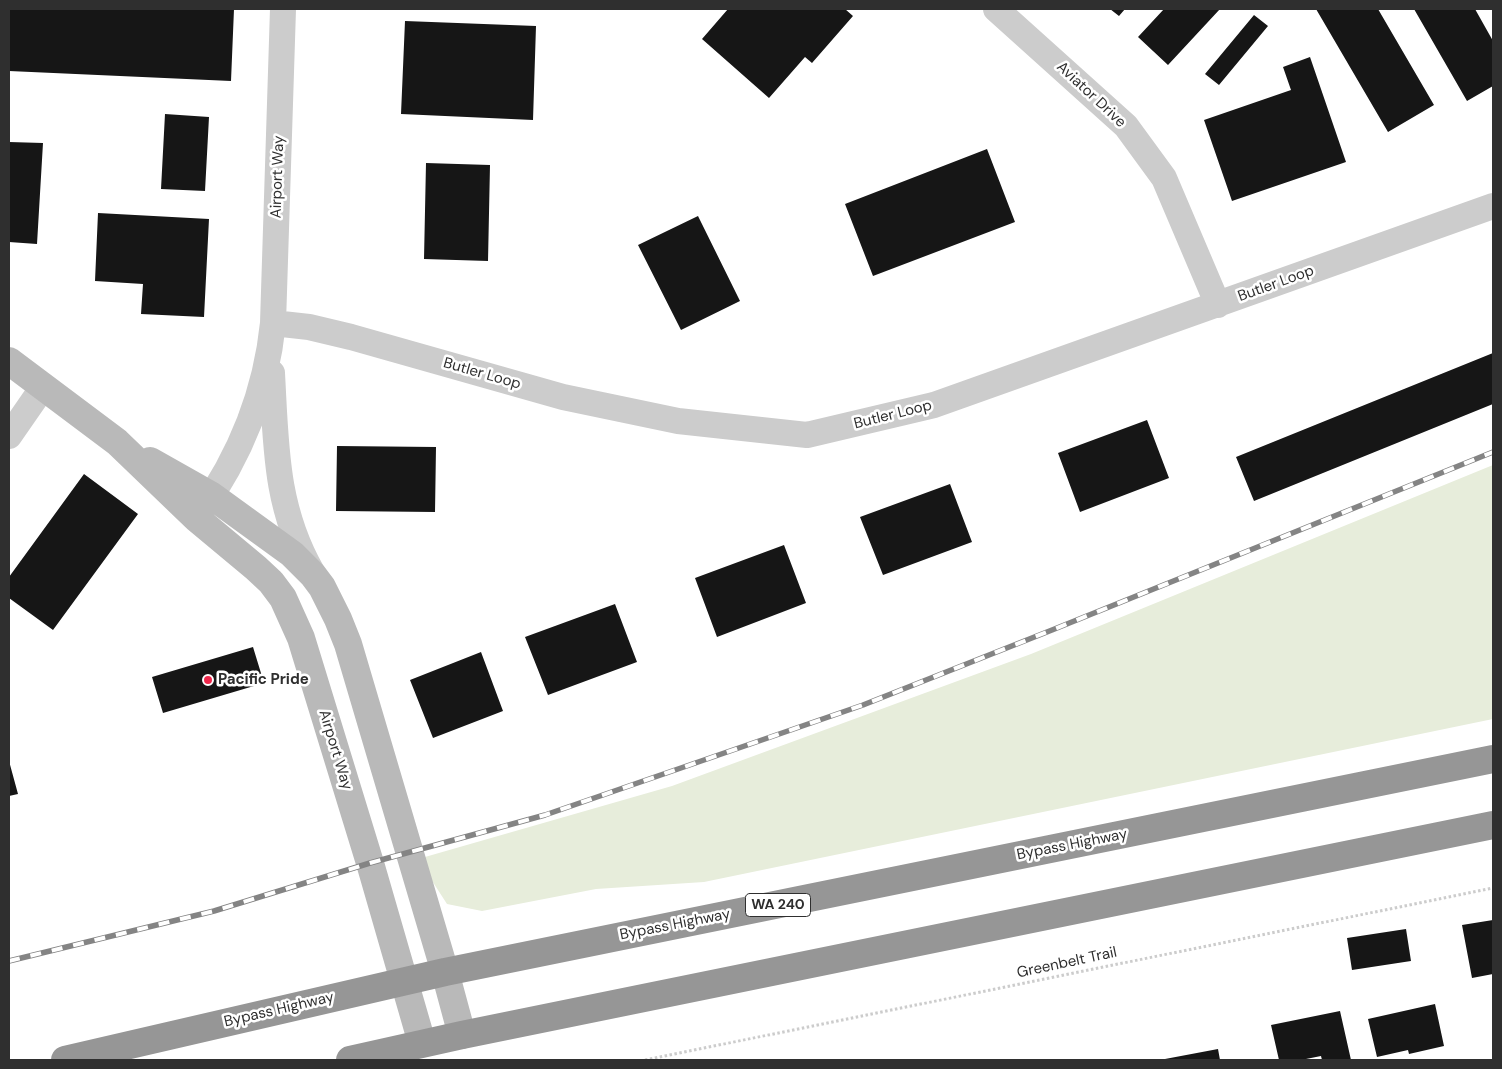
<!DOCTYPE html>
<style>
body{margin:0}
#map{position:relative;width:1502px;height:1069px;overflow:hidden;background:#fff;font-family:"DM Sans",sans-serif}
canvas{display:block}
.frame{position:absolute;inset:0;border:10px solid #2f2f2f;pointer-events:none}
</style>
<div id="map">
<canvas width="1502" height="1069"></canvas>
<div class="frame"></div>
</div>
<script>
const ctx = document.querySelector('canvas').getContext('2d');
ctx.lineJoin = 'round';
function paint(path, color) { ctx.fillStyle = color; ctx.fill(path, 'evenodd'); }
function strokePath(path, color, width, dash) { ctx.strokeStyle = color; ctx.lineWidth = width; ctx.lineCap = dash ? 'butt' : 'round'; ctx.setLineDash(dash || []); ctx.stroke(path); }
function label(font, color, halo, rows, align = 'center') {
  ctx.font = font + ' "DM Sans",sans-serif'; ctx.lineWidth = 5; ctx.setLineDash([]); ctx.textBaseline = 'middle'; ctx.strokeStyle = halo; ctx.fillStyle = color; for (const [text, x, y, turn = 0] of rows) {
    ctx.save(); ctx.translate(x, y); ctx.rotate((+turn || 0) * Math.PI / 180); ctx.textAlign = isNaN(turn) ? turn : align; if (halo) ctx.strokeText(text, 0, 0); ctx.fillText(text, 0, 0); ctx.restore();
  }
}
const green = new Path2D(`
 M1493,465V719L704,882L596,889L482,911L447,904L418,859L672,786L1031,654Z`);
const building = new Path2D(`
 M9,9H234L231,81L9,71Z
 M728,9H845L853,16L812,63L805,57L769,98L702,39Z
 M1110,9H1125L1119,16Z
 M1164,9H1220L1168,65L1138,37Z
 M1316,9H1378L1434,105L1388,132Z
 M1414,9H1475L1493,41V86L1467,101Z
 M1254,15L1268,26L1219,85L1205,74Z
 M405,21L536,26L533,120L401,114Z
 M1310,57L1346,162L1232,201L1204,120L1291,90L1283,67Z
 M165,114L209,117L205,191L161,189Z
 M9,142L43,143L37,244L9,242Z
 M987,149L1015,222L873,276L845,204Z
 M426,163L490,165L488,261L424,259Z
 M98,213L209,219L204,317L141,314L143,284L95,281Z
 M698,216L740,301L681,330L638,245Z
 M1493,353V404L1254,501L1236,457Z
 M1147,420L1169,478L1080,512L1058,453Z
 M337,446L436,447L435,512L336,511Z
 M84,474L138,514L53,630L9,598V577Z
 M950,484L972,542L883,575L860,517Z
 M784,545L806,603L717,637L695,578Z
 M615,604L637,662L548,695L525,637Z
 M253,647L264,683L163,713L152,677Z
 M481,652L503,711L433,738L410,680Z
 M9,761L18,794L9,796Z
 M1493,920V974L1472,978L1462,925Z
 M1406,929L1411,961L1352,970L1347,938Z
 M1435,1004L1444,1046L1409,1054L1408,1050L1377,1057L1368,1019Z
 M1340,1011L1351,1060H1322L1321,1056L1301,1060H1279L1271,1025Z
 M1218,1049L1220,1060H1166L1165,1059Z`);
const path = new Path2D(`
 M645,1060L1493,888`);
const street = new Path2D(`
 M996,9L1126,126L1164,178L1218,305
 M273,323L309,327L351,337L563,397L678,421L807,435L934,405L1493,206
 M272,373C276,445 275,507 312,572
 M9,436L43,387
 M199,514C240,457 266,392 273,323L283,9`);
const secondary = new Path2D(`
 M9,361L117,442L196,518L256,568L271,582L283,598L301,638L370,863L422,1043
 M150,461L212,496L292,554L313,575L322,587L338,619L348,644L445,972L462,1035`);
const highway = new Path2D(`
 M65,1060L445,972L1493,759
 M350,1060L462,1035L1493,825`);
const rail = new Path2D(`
 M9,961L214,911L370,863L545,815L863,705L1052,630L1493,452`);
const markers = [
 [208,680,5,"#ef274b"]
];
const shields = [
 [778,905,65]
];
const shieldNames = [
 ["WA 240",778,905]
];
const streetNames = [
 ["Aviator Drive",1091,95,43],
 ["Airport Way",278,177,-88],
 ["Butler Loop",1276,284,-20],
 ["Butler Loop",482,374,16],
 ["Butler Loop",893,415,-14],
 ["Airport Way",335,750,73],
 ["Bypass Highway",1072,845,-11],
 ["Bypass Highway",675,925,-11],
 ["Greenbelt Trail",1067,963,-12],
 ["Bypass Highway",279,1010,-13]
];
const poiNames = [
 ["Pacific Pride",218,680]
];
paint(green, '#e7eddb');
paint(building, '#161616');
strokePath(path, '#ccc', 3, [2.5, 2.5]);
strokePath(street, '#ccc', 26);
strokePath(secondary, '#b9b9b9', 28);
strokePath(highway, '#969696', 28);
strokePath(rail, '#848484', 5.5);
strokePath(rail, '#fff', 4, [11]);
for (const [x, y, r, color] of markers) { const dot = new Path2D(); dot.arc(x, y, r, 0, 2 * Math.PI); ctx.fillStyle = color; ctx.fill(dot); strokePath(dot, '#fff', 2); }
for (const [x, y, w] of shields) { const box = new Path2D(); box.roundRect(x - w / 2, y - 11.5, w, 23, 4); ctx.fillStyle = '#fff'; ctx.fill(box); strokePath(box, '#2f2f2f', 1); }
label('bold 14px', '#2f2f2f', null, shieldNames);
label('15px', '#2f2f2f', '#fff', streetNames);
label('bold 15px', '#2f2f2f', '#fff', poiNames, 'left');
</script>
